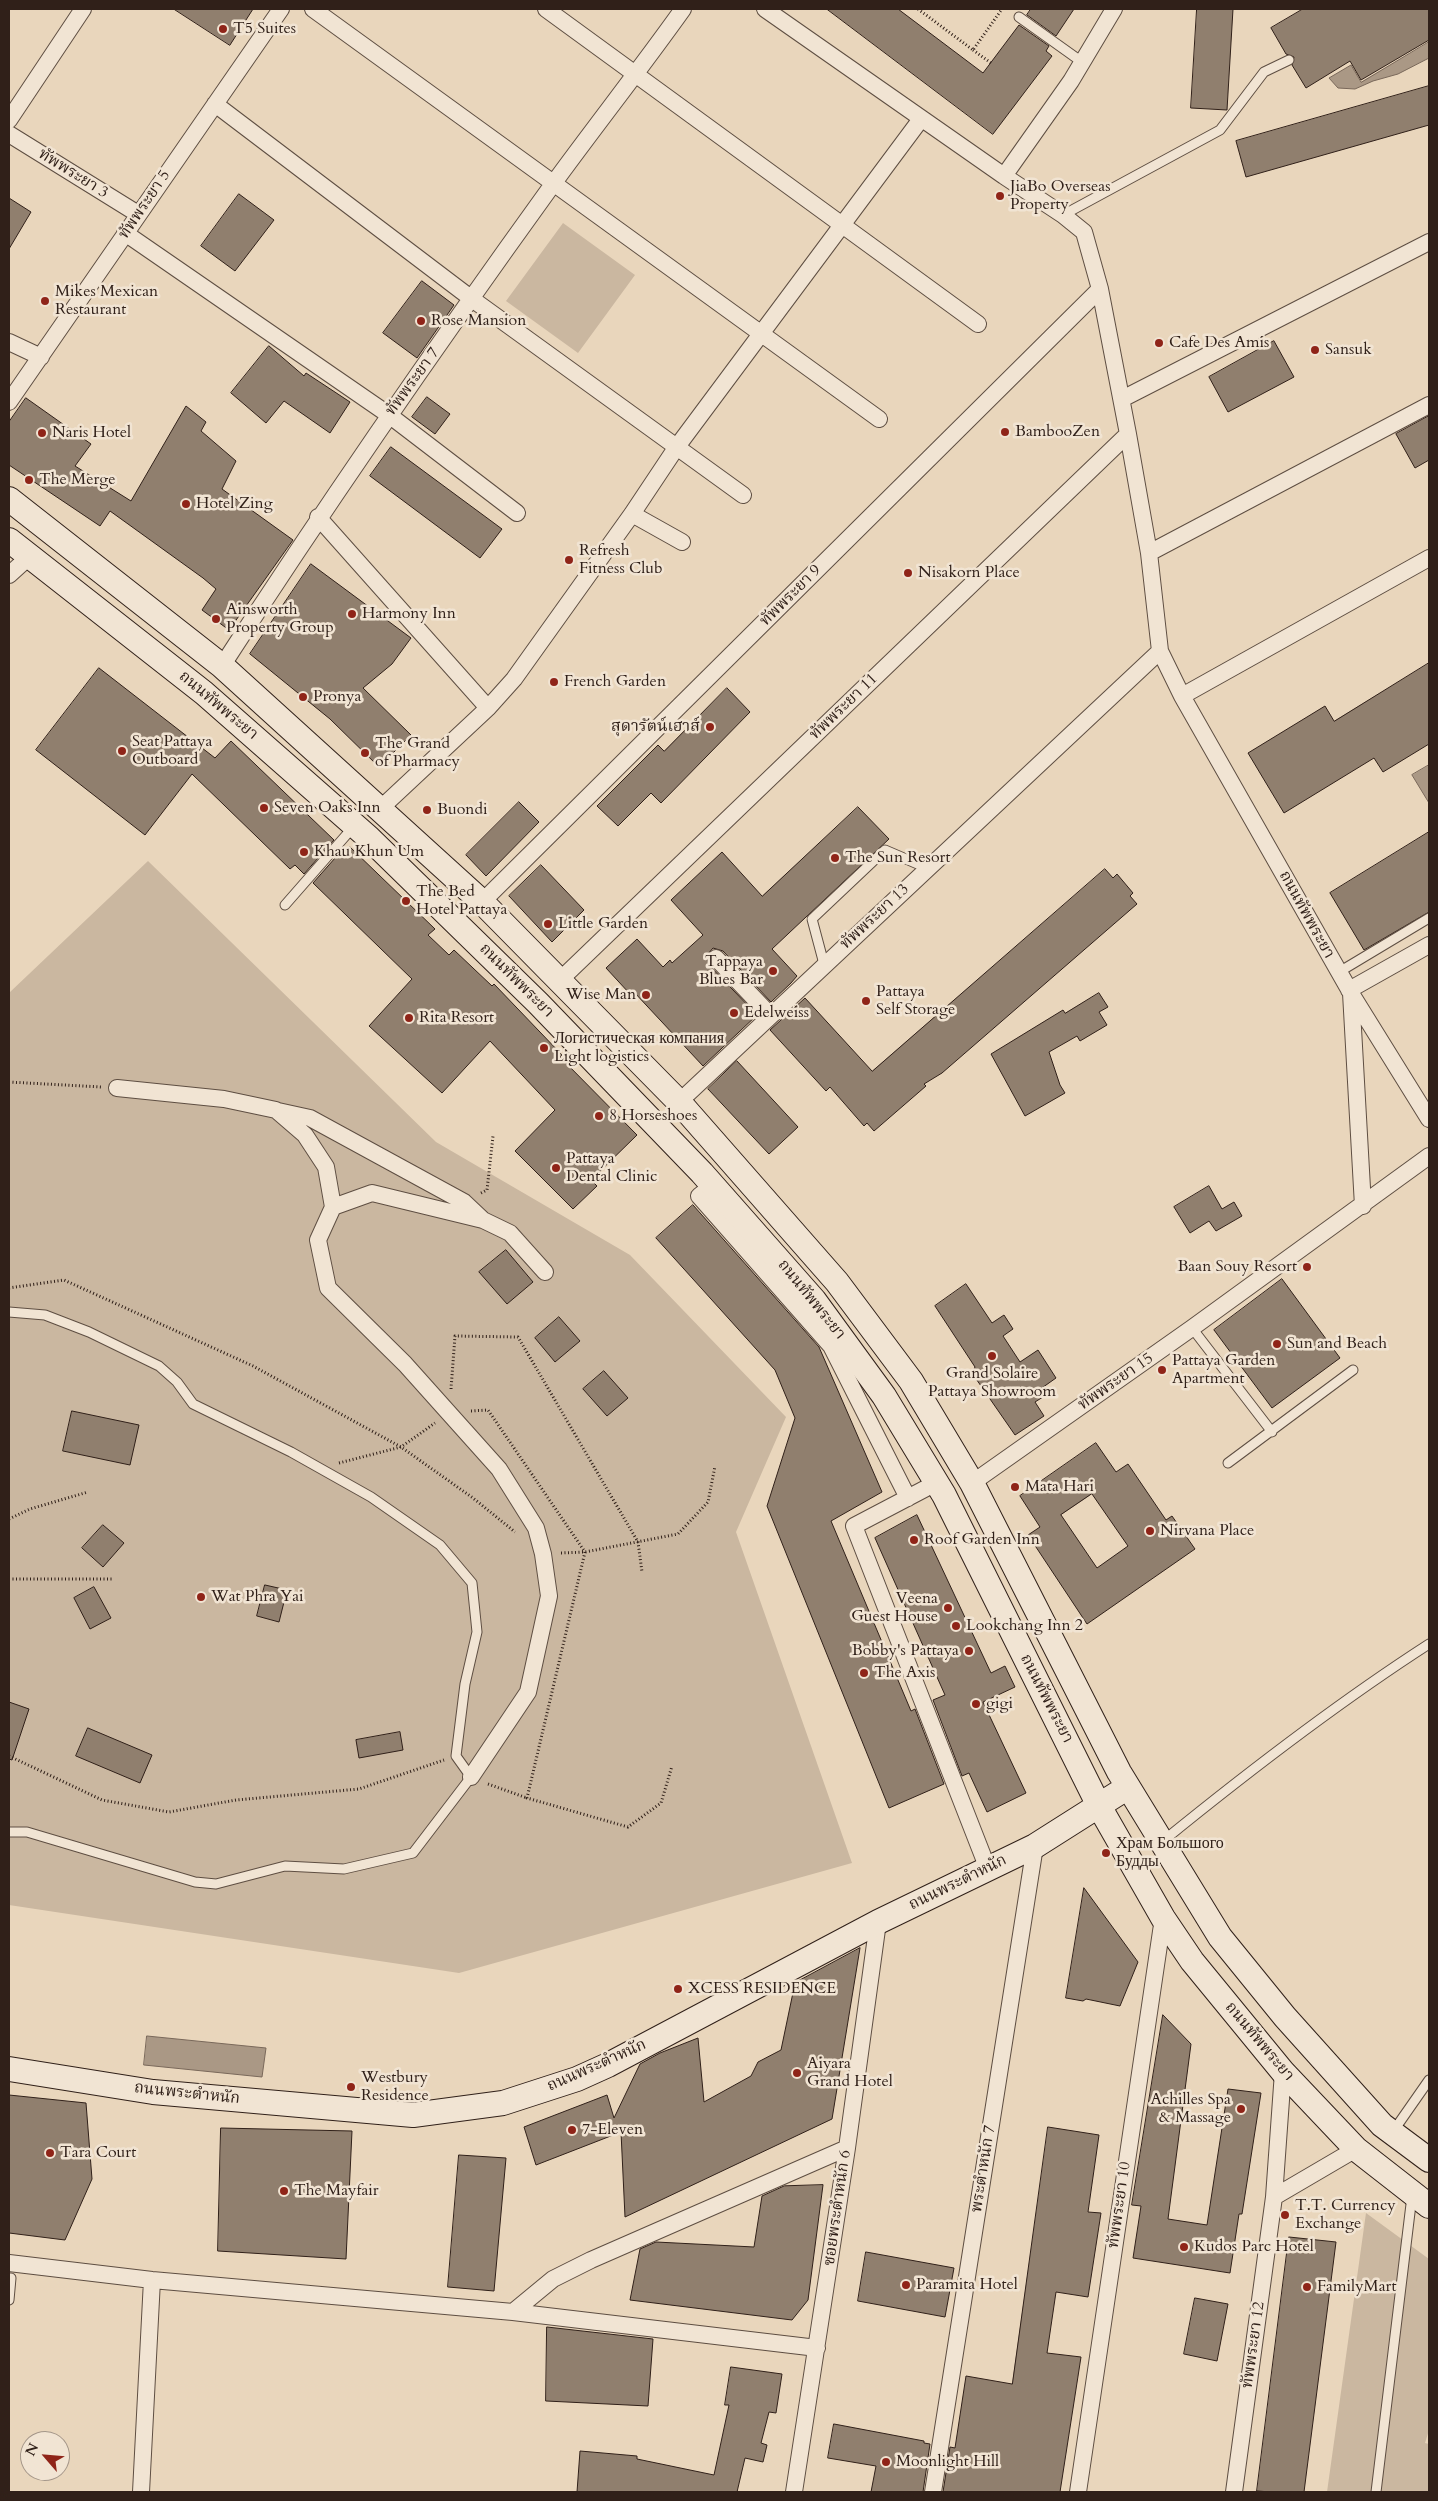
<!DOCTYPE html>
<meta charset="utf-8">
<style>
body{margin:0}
#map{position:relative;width:1438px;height:2501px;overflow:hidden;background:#e9d6bc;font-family:Cardo,serif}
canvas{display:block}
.frame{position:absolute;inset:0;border:10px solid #302019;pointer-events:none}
.north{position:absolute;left:20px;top:2431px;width:50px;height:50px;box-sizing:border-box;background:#f1e4d3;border:1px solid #a49689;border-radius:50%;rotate:297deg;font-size:14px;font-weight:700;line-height:20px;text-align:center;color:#302019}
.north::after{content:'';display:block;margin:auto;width:18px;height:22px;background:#8f2418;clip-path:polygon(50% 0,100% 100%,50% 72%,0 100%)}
</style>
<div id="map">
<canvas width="1438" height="2501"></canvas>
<div class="frame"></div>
<div class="north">N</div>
</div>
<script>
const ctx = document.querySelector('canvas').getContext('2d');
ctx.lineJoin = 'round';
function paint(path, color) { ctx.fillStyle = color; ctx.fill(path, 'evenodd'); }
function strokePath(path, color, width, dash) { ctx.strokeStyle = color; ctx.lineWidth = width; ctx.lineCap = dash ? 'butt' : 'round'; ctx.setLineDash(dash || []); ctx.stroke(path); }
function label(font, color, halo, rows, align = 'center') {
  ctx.font = font + ' Cardo,"Noto Serif Thai",serif'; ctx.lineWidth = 5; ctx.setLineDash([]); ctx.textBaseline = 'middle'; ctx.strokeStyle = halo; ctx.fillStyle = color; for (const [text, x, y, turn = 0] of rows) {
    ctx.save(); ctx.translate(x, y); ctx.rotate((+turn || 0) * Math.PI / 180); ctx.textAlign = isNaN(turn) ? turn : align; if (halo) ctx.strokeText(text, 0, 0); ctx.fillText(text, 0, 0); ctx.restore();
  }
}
const green = new Path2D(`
 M563,223L635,275L578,353L506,301Z
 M148,861L436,1142L630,1255L786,1417L736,1532L852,1863L459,1973L9,1905V993Z
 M1366,2213L1429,2259V2430L1425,2443L1429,2444V2492H1327Z`);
const water = new Path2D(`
 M1429,42V58L1398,74L1373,81L1355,89L1338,88L1329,78L1351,65L1361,82Z
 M1429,765V803L1412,775Z
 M147,2036L266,2048L262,2077L144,2065Z`);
const building = new Path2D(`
 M174,9H253L230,45Z
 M827,9H898L983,73L1019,25L1049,46L1046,51L1052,56L993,134Z
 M1031,9H1074L1056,36L1027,15Z
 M1197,9H1233L1227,110L1191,108Z
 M1303,9H1429V40L1361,80L1350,61L1306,88L1292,65L1294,57L1286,54L1271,28Z
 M1429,86V125L1246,177L1236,141Z
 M239,194L274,220L235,271L201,246Z
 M9,198L31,212L9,249Z
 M422,281L454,305L417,358L383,333Z
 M1274,341L1294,377L1228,412L1209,377Z
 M269,346L304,376L306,373L350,402L330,433L284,401L266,423L231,393Z
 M427,397L450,414L435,434L412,417Z
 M26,398L91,444L75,466L131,501L186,406L206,422L201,431L236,461L222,489L293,540L229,630L202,610L216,589L203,578L110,511L100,526L9,465V422Z
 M1429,416V460L1415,468L1396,434Z
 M391,447L502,529L480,558L370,476Z
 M311,564L411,638L392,664L363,688L411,735L379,767L330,719L250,654Z
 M1429,663V744L1383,772L1374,758L1284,813L1248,753L1325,706L1334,721Z
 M99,668L215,758L231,741L334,840L304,874L295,865L290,869L192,774L145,835L36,750Z
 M727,688L750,712L661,803L651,793L618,826L597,806L658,745L664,751Z
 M519,802L539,822L486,876L466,855Z
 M858,807L889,839L772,949L797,976L791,983L771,1002L723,951L713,948L707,955L709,965L757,1015L703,1066L633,991L630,994L606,968L637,939L663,967L670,960L672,963L703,935L671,900L722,852L762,896Z
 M1429,832V912L1364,950L1330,893Z
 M350,847L435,929L428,935L449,955L454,950L492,986L494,984L562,1055L560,1057L637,1135L591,1180L597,1186L573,1209L515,1151L555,1110L490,1041L442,1093L369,1026L412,979L313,883L343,849L346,852Z
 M541,865L584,910L552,942L509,896Z
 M1105,869L1113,878L1117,874L1133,893L1130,896L1137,904L942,1073L924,1084L926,1086L874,1131L867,1123L864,1126L830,1087L826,1091L770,1030L805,998L872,1071Z
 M1099,993L1108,1007L1099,1012L1107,1025L1080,1041L1077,1036L1049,1052L1060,1085L1065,1093L1025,1116L991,1054L1063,1010L1065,1013Z
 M737,1061L798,1127L769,1154L708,1089Z
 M1209,1186L1222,1209L1234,1202L1242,1216L1216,1231L1209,1221L1190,1233L1174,1207Z
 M693,1205L819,1347L882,1492L831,1521L911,1711L915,1709L944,1784L889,1808L767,1506L795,1418L775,1370L656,1238Z
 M506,1250L533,1282L507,1304L479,1272Z
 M1282,1279L1340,1358L1272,1408L1214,1330Z
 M966,1284L992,1323L1004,1315L1013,1329L1003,1336L1020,1362L1038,1350L1056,1378L1039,1390L1043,1397L1035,1402L1044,1416L1015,1435L972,1373L975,1367L935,1306Z
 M559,1317L580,1341L555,1362L535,1338Z
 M604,1371L628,1398L607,1416L583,1389Z
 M72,1411L139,1425L130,1465L63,1451Z
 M1096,1443L1116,1472L1128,1464L1166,1520L1172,1516L1195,1549L1087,1624L1028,1535L1040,1527L1020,1496ZM1092,1494L1128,1546L1097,1568L1061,1515Z
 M917,1515L991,1673L1005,1666L1015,1687L983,1702L1026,1793L987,1812L969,1773L962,1776L933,1700L945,1695L875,1538Z
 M103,1525L124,1543L103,1567L82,1548Z
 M265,1585L287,1590L279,1622L257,1616Z
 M94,1587L111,1618L90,1629L74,1598Z
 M9,1702L29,1709L12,1760L9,1759Z
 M88,1728L152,1755L140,1783L76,1756Z
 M400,1732L403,1750L359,1758L356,1740Z
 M1084,1888L1138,1962L1120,2006L1086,1999L1083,2001L1066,1998Z
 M860,1948L832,2119L625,2217L621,2132L536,2165L524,2127L607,2095L614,2118L640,2064L660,2053L698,2038L704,2102L751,2076L758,2062L781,2050L795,1983Z
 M1163,2015L1191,2044L1168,2219L1207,2225L1228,2089L1261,2093L1242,2214H1239L1230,2273L1133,2258L1141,2206L1132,2205Z
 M9,2095L86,2103L92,2179L65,2240L9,2233Z
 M1048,2127L1099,2135L1088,2212L1101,2213L1088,2297L1056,2292L1047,2353L1081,2357L1060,2492H943L950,2447L955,2448L966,2376L1012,2384Z
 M221,2128L352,2131L346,2259L218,2251Z
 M459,2155L506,2158L494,2291L448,2287Z
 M823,2185L808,2300L792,2320L630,2300L640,2249L656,2242L754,2247L762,2196L784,2186Z
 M1289,2237L1336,2242L1304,2492H1271L1257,2491Z
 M866,2252L954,2268L945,2317L858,2301Z
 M1195,2298L1228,2304L1217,2361L1184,2354Z
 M547,2327L653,2339L648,2406L546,2401Z
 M731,2367L782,2374L776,2413L769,2412L761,2443L767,2445L763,2462L745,2458L737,2492H577L580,2451L637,2456V2459L714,2475L729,2405H725Z
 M834,2424L924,2441V2443L930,2444L923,2492H871L876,2466L828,2458Z`);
const path = new Path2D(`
 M918,9L973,50L1002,9
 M973,50L991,63
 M9,1082L101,1087
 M481,1193L487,1190L493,1136
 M9,1288L64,1280L253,1366L401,1447L473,1498L515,1532
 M451,1389L455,1336L518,1337L638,1542L642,1572
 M471,1411L488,1410L585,1552L527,1798L628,1827L661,1803L672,1766
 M339,1463L401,1447L435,1423
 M9,1519L30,1509L88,1492
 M561,1553L585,1552L678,1534L708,1502L715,1466
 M9,1579H112
 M9,1756L102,1800L169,1812L236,1800L359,1789L444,1760
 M488,1784L527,1798`);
const lane = new Path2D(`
 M1019,17L1082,62
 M1063,215L1220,130L1264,72L1289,60
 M285,905L355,825
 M824,964L812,919L885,850L927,868
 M1339,972L1429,918
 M9,1312L45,1315L89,1332L159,1366L177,1382L193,1404L291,1452L371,1497L440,1545L472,1583L477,1632L465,1684L456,1756L471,1777L413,1853L344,1869L285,1866L216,1884L195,1882L27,1832H9
 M1192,1328L1272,1432
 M1228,1463L1353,1370
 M1163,1841C1249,1771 1336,1704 1429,1644
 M1392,2133L1429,2080
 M9,2278H11L9,2300
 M1376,2492L1412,2196`);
const street = new Path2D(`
 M313,9L879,419
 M546,9L978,324
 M765,9L1004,176L1063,215L1084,232L1100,289L1128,434L1149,553L1160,651L1182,696L1351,993L1363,1206
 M215,104L472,299L743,495
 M9,120L83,9
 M9,134L138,214
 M1004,176L1071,81L1114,9
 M125,233L389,415L517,513
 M9,342L41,357
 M1122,399L1429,242
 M9,402L281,9
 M632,514L682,542
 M318,517L488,708
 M1149,553L1429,405
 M9,575L31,555
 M222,666C328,502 439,342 553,184C596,125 641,68 683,9
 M1182,696L1429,558
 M381,808L488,708L514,679L632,514L676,448L921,119
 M482,902L1100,289
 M716,958L770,1015
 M560,980L1128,434
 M1349,990L1429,945
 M1352,995L1429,1119
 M117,1088L224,1099L276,1110L305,1135L326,1167L333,1207
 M679,1102L1160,651
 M278,1111L310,1118L464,1202L482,1219
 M713,1185L699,1196L831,1346L908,1498
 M936,1483L854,1526L988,1869
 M972,1483L1192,1328L1429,1156
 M471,1777L528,1692L549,1596L543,1554L536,1528L499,1469L405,1364L328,1288L318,1240L333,1207L372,1193L483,1220L510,1233L545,1272
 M1274,2197L1356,2149
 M9,2263L152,2280L513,2312L817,2348
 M513,2312L553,2279L591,2260L847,2148
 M141,2492L152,2280
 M794,2492L847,2148L878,1922
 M933,2492L1035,1846
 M1078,2492L1163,1918
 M1234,2492L1274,2197L1283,2072`);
const secondary = new Path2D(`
 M9,499L222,666L482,902L679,1102L837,1282L911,1381L972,1483L1119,1772L1220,1937L1285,2017L1382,2125L1429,2160
 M9,540L204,693L369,838L538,1003L702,1173L814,1300L884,1396L944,1495L1099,1806L1163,1918L1192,1961L1283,2072L1356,2149L1429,2206
 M9,2069L153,2092L413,2115L503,2103L577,2079L608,2065L878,1922L1035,1846L1128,1787`);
const markers = [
 [223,29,5,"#8f2418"],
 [1000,196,5,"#8f2418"],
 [45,301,5,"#8f2418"],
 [421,321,5,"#8f2418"],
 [1159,343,5,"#8f2418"],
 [1315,350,5,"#8f2418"],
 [1005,432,5,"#8f2418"],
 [42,433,5,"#8f2418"],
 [29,480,5,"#8f2418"],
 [186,504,5,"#8f2418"],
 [569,560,5,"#8f2418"],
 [908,573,5,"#8f2418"],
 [352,614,5,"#8f2418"],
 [216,619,5,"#8f2418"],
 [554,682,5,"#8f2418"],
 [303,697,5,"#8f2418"],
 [710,727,5,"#8f2418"],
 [122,751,5,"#8f2418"],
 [365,753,5,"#8f2418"],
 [264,808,5,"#8f2418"],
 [427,810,5,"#8f2418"],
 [304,852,5,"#8f2418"],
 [835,858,5,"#8f2418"],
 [406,901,5,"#8f2418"],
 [548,924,5,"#8f2418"],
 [773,971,5,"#8f2418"],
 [646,995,5,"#8f2418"],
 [866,1001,5,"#8f2418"],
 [734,1013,5,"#8f2418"],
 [409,1018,5,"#8f2418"],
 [544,1048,5,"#8f2418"],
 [599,1116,5,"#8f2418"],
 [556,1168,5,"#8f2418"],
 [1307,1267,5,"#8f2418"],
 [1277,1344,5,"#8f2418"],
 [992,1356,5,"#8f2418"],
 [1162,1370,5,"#8f2418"],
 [1015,1487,5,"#8f2418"],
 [1150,1531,5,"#8f2418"],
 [914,1540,5,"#8f2418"],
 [201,1597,5,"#8f2418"],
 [948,1608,5,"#8f2418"],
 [956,1626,5,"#8f2418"],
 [969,1651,5,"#8f2418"],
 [864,1673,5,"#8f2418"],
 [976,1704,5,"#8f2418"],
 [1106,1853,5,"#8f2418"],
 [678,1989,5,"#8f2418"],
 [797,2073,5,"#8f2418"],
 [351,2087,5,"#8f2418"],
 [1241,2109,5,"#8f2418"],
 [572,2130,5,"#8f2418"],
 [50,2153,5,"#8f2418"],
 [284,2191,5,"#8f2418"],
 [1285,2215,5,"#8f2418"],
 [1184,2247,5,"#8f2418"],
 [906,2285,5,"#8f2418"],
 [1307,2287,5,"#8f2418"],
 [886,2462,5,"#8f2418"]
];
const poiNames = [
 ["T5 Suites",233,29],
 ["JiaBo Overseas",1010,187],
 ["Property",1010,205],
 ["Mikes Mexican",55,292],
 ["Restaurant",55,310],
 ["Rose Mansion",431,321],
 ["Cafe Des Amis",1169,343],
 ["Sansuk",1325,350],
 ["BambooZen",1015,432],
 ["Naris Hotel",52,433],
 ["The Merge",39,480],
 ["Hotel Zing",196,504],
 ["Refresh",579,551],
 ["Fitness Club",579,569],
 ["Nisakorn Place",918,573],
 ["Ainsworth",226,610],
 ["Property Group",226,628],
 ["Harmony Inn",362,614],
 ["French Garden",564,682],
 ["Pronya",313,697],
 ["สุดารัตน์เฮาส์",700,727,"right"],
 ["Seat Pattaya",132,742],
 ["Outboard",132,760],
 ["The Grand",375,744],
 ["of Pharmacy",375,762],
 ["Seven Oaks Inn",274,808],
 ["Buondi",437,810],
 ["Khau Khun Um",314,852],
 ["The Sun Resort",845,858],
 ["The Bed",416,892],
 ["Hotel Pattaya",416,910],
 ["Little Garden",558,924],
 ["Tappaya",763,962,"right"],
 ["Blues Bar",763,980,"right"],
 ["Pattaya",876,992],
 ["Self Storage",876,1010],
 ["Wise Man",636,995,"right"],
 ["Edelweiss",744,1013],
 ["Rita Resort",419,1018],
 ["Логистическая компания",554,1039],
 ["Light logistics",554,1057],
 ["8 Horseshoes",609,1116],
 ["Pattaya",566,1159],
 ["Dental Clinic",566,1177],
 ["Baan Souy Resort",1297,1267,"right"],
 ["Sun and Beach",1287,1344],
 ["Pattaya Garden",1172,1361],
 ["Apartment",1172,1379],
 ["Grand Solaire",992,1374,"center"],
 ["Pattaya Showroom",992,1392,"center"],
 ["Mata Hari",1025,1487],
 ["Nirvana Place",1160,1531],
 ["Roof Garden Inn",924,1540],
 ["Wat Phra Yai",211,1597],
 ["Veena",938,1599,"right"],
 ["Guest House",938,1617,"right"],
 ["Lookchang Inn 2",966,1626],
 ["Bobby's Pattaya",959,1651,"right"],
 ["The Axis",874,1673],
 ["gigi",986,1704],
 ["Храм Большого",1116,1844],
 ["Будды",1116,1862],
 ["XCESS RESIDENCE",688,1989],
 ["Aiyara",807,2064],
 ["Grand Hotel",807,2082],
 ["Westbury",361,2078],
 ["Residence",361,2096],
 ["Achilles Spa",1231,2100,"right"],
 ["& Massage",1231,2118,"right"],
 ["7-Eleven",582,2130],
 ["Tara Court",60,2153],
 ["The Mayfair",294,2191],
 ["T.T. Currency",1295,2206],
 ["Exchange",1295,2224],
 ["Kudos Parc Hotel",1194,2247],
 ["Paramita Hotel",916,2285],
 ["FamilyMart",1317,2287],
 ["Moonlight Hill",896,2462]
];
const streetNames = [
 ["ทัพพระยา 3",73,174,32],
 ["ทัพพระยา 5",145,205,-56],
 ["ทัพพระยา 7",413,382,-54],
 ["ทัพพระยา 9",791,596,-45],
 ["ถนนทัพพระยา",218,706,40],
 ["ทัพพระยา 11",844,707,-44],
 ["ถนนทัพพระยา",1306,915,61],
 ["ทัพพระยา 13",875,917,-43],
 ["ถนนทัพพระยา",516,981,45],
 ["ถนนทัพพระยา",811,1300,51],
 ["ทัพพระยา 15",1116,1382,-35],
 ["ถนนทัพพระยา",1046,1699,63],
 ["ถนนพระตำหนัก",958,1883,-26],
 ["ถนนทัพพระยา",1259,2042,50],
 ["ถนนพระตำหนัก",597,2066,-24],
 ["ถนนพระตำหนัก",187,2094,6],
 ["พระตำหนัก 7",984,2169,-81],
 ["ทัพพระยา 10",1120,2205,-82],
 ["ซอยพระตำหนัก 6",838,2208,-82],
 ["ทัพพระยา 12",1254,2345,-82]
];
paint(green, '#cab7a0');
paint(water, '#aa9885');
strokePath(water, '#79685a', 1);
paint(building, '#907f6e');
strokePath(building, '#302019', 1);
strokePath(lane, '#5e4e42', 11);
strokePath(street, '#5e4e42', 18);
strokePath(secondary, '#302019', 26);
strokePath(path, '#302019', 3, [1, 2.5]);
strokePath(lane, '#f1e4d3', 9);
strokePath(street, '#f1e4d3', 16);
strokePath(secondary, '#f1e4d3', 24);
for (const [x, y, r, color] of markers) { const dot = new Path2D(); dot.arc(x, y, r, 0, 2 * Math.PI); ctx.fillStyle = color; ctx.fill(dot); strokePath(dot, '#f1e4d3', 2); }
label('16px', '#302019', '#f1e4d3', poiNames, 'left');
label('16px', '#302019', '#f1e4d3', streetNames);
</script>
